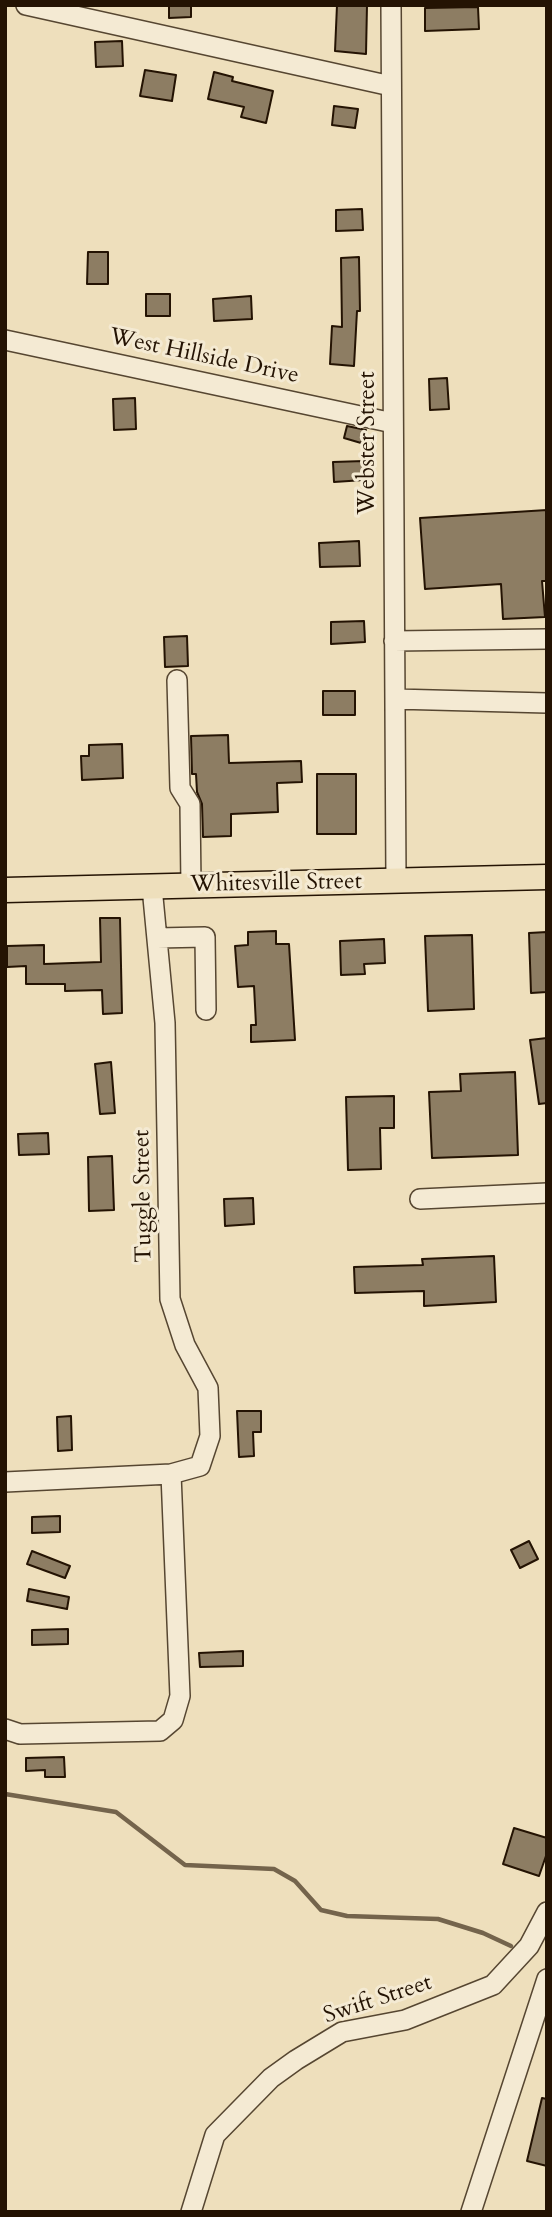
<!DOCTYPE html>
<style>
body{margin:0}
#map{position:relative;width:552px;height:2217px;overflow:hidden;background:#eedfbc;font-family:Cardo,serif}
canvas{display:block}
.frame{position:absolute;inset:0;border:7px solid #241303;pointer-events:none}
</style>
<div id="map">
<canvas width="552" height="2217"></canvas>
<div class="frame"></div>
</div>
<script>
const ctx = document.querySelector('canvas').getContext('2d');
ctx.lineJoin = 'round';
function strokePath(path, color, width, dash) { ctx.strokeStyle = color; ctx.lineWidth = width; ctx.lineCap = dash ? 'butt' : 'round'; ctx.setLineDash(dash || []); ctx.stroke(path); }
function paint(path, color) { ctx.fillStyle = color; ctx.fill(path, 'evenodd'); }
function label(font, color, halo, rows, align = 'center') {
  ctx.font = font + ' Cardo,serif'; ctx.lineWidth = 6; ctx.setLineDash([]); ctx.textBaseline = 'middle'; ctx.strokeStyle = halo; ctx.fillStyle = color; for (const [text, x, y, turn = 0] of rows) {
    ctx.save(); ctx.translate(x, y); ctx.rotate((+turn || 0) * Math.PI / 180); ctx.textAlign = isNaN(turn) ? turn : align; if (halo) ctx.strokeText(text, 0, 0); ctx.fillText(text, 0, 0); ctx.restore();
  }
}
const stream = new Path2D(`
 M5,1794L116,1812L185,1865L274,1869L295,1881L321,1910L347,1916L438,1919L483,1933L511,1946`);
const building = new Path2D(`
 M169,5H191V17L169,18Z
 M337,5H367L366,54L335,51Z
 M478,7L479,29L425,31V8Z
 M122,41L123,66L96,67L95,42Z
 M145,70L176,75L172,101L140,96Z
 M214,72L233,77L232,81L273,91L266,123L241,117L244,107L208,99Z
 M334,106L358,109L355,128L332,125Z
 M362,209L363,230L336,231V210Z
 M88,252H108V284H87Z
 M359,257L360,311H357L354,366L330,364L332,326L342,327L341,258Z
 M146,294H170V316H146Z
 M251,296L252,319L214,321L213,299Z
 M447,378L449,409L430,410L429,379Z
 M135,398L136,429L114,430L113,399Z
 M347,426L366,430L361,443L344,438Z
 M364,461V480L334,482L333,462Z
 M547,510V581H542L545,617L503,619L501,584L425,589L420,518Z
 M359,541L360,566L320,567L319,543Z
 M364,621L365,642L331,644V622Z
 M187,636L188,666L165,667L164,637Z
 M323,691H355V715H323Z
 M228,735L229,763L301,761L302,782L277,783L278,812L231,814V836L203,837L202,804L197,792L196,774H192L191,736Z
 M122,744L123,778L82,780L81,756H89V745Z
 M317,774H356V834H317Z
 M100,918H120L122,1013L103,1014L102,990L65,991V984H26V966L7,967V946L44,945V964L101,962Z
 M276,931V944H289L295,1040L251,1042V1025H256L254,986L238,987L235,946L248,945V932Z
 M547,932V992L531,993L529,933Z
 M472,935L474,1009L428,1011L425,936Z
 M384,939L385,963L364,964L365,974L341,975L340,941Z
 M547,1038V1103L539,1104L530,1040Z
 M111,1062L115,1113L100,1114L95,1064Z
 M515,1072L518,1155L432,1158L429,1092L461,1091L460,1074Z
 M394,1096V1128H380L381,1169L348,1170L346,1097Z
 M48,1133L49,1154L19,1155L18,1134Z
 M112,1156L114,1210L89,1211L88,1157Z
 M253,1198L254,1224L225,1226L224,1199Z
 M494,1256L496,1302L424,1306V1291L355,1293L354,1267L423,1265L422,1259Z
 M237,1411H261V1432H253L254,1456L239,1457Z
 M71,1416L72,1450L58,1451L57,1417Z
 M60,1516V1532L32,1533V1517Z
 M529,1541L538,1559L520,1568L511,1550Z
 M32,1551L70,1566L65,1578L27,1564Z
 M29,1589L69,1597L67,1609L27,1601Z
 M68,1629V1644L32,1645V1630Z
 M243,1651V1666L200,1667L199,1653Z
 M64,1757L65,1777H45V1770L26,1771V1758Z
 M514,1828L547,1838V1853L539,1876L503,1864Z
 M542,2098L547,2099V2166L527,2161Z`);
const minor = new Path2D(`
 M26,5L391,86
 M391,5L396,881
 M5,340L393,423
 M394,641L547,639
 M177,680L180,788L190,804L191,886
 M395,699L547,703
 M157,938L205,937L206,1010
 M420,1199L547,1193
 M5,1482L171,1474L200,1466L210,1436L208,1388L185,1345L170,1299L165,1023L152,887
 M5,1729L20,1734L160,1731L173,1720L180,1696L171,1474
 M191,2212L215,2135L271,2078L296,2060L342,2032L405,2020L493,1985L529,1946L547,1912
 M471,2212L547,1979`);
const major = new Path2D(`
 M5,890L547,877`);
const streetNames = [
 ["West Hillside Drive",204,357,12],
 ["Webster Street",369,443,-90],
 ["Whitesville Street",276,884,-1],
 ["Tuggle Street",144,1196,-91],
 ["Swift Street",378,2000,-18]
];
strokePath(stream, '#74644c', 4.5);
paint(building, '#8d7d63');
strokePath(building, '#241303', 2);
strokePath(minor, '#564631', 22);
strokePath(major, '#241303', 27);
strokePath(minor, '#f4ead3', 19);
strokePath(major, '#eedfbc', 24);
label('23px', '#241303', '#f4ead3', streetNames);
</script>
